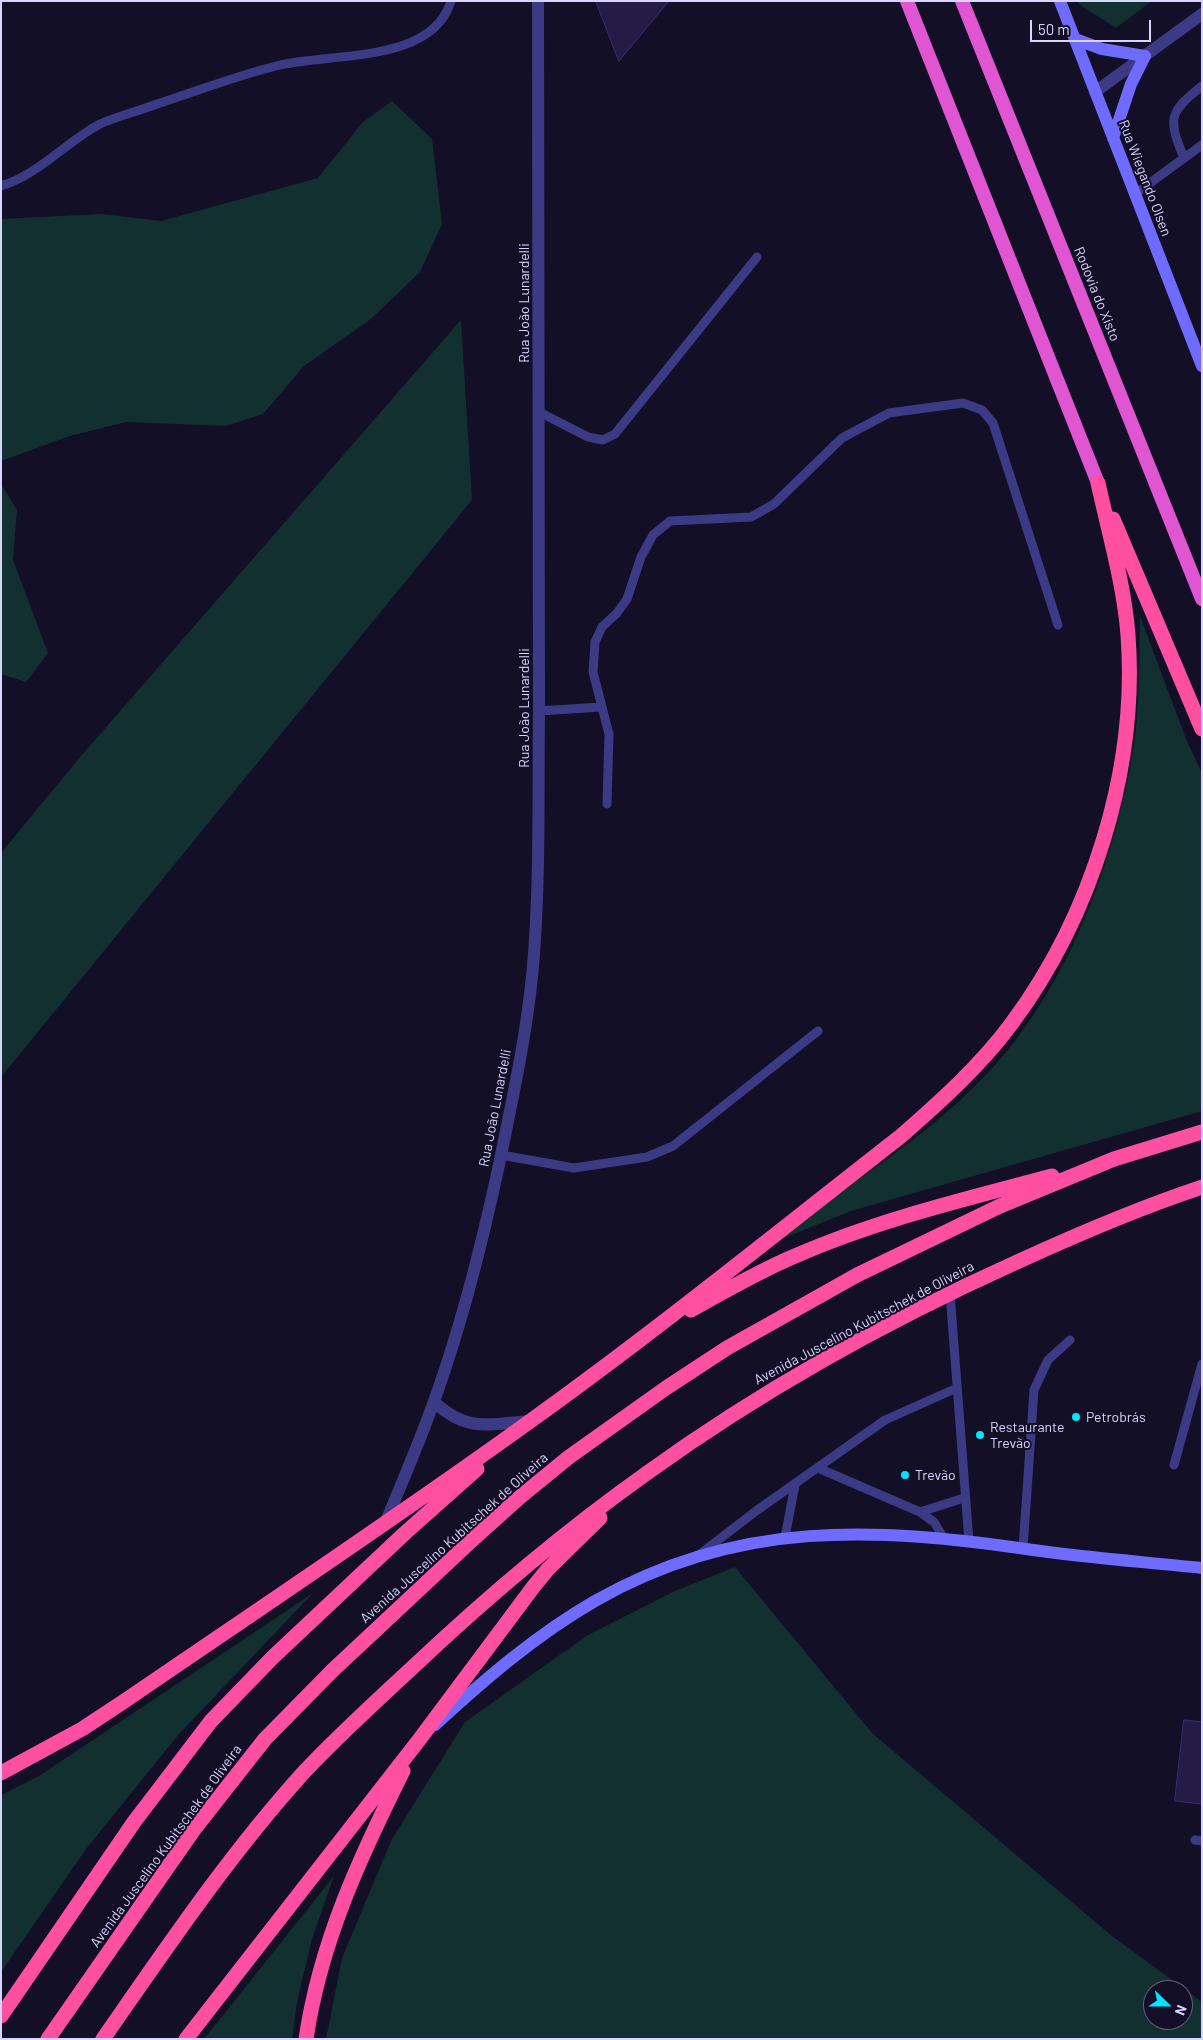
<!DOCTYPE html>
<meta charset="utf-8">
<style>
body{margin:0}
#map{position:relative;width:1203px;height:2040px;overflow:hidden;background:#130f26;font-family:Barlow,sans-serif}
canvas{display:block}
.frame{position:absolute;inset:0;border:2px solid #d9d4ff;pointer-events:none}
.north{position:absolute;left:1143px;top:1980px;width:50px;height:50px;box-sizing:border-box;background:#130f26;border:1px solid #625e7d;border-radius:50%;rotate:112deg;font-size:14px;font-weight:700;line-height:20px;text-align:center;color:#d9d4ff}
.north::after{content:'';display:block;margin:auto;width:18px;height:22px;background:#00e5ff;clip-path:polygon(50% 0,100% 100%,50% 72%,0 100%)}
.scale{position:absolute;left:1030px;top:20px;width:121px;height:22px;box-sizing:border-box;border:2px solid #d9d4ff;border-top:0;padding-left:6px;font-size:15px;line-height:18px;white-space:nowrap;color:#d9d4ff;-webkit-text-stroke:4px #130f26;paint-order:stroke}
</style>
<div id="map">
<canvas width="1203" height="2040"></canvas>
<div class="frame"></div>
<div class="north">N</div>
<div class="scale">50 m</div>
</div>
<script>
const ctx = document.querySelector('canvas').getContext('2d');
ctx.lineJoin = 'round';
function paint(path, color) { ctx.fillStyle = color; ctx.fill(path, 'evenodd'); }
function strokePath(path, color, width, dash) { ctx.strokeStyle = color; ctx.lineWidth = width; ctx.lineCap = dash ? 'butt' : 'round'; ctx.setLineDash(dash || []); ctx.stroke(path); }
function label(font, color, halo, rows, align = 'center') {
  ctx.font = font + ' Barlow,sans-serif'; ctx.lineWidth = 4; ctx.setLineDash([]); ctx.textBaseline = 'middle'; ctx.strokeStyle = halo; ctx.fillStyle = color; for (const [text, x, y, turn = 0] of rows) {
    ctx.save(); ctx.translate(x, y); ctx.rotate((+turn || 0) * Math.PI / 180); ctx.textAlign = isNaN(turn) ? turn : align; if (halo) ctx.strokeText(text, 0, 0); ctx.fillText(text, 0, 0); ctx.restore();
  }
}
const green = new Path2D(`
 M1078,1H1152L1116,28L1079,4Z
 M392,101L432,139L442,224L420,272L371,319L304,366L263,414L226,426L126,422L70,436L1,461V219L102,214L161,221L318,178L362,123Z
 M461,320L472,500L1,1077V853L81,756Z
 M1,484L17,510L13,560L48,653L26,682L1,674Z
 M1140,616L1186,739L1202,773V1111L851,1211L784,1238L790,1229C856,1181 928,1135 986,1075C1067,990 1116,860 1134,745C1140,702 1139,659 1140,616Z
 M735,1567L872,1733L1112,1936L1202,2002V2039H326L342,1958L392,1839L465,1722L588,1635L675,1591ZM1153,1990H1183V2020H1153Z
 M313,1593L179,1734L86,1849L1,1972V1795L39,1776Z
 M334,1876L312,1939L297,2002L292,2039H204Z`);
const building = new Path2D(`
 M596,1H669L619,61Z
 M1184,1720L1202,1722V1804L1175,1801Z`);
const service = new Path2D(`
 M1184,158C1168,119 1168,113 1202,86
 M1,186C38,175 66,142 100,124C118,116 139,111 157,104C197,91 236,76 276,66C328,52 432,65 451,1
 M1135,194L1202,145
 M539,412L588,437L603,440L615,434L757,257
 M539,711L601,707
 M607,804L609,734L593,672L595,642L602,627L617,613L627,599L641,557L653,535L670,521L751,517L774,504L842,438L889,413L963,403L982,410L993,423L1058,625
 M501,1155L574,1168L647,1157L673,1146L818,1031
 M950,1293L969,1542
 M1174,1465L1202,1364
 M818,1468L920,1512L934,1522L945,1540
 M920,1512L964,1498
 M785,1537L795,1485
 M1023,1548L1034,1390L1048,1360L1070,1340
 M700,1554L756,1511L885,1420L957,1388
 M1195,1840L1202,1841`);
const minor = new Path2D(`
 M1095,92L1202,14`);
const tertiary = new Path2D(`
 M434,1402C468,1433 488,1424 530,1421
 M385,1524C401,1484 419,1444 433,1404C467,1311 490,1212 509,1116C520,1062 530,1009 534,954C540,873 538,792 539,711L538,1`);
const secondary = new Path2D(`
 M1060,1L1202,366
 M1075,39L1102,49L1145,56L1131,84L1113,138
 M435,1725C485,1679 536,1635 595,1601C738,1519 876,1527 1033,1550C1089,1558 1146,1562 1202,1568`);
const trunk = new Path2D(`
 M907,1L1098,483
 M962,1L1202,599`);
const motorway = new Path2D(`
 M1113,519L1202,729
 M691,1310C725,1291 759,1271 795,1256C877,1220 966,1199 1052,1176
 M1,1773L82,1729L123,1702C259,1609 396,1518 529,1422C656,1331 778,1232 901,1136C941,1101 981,1065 1012,1023C1092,915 1138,769 1128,635C1124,584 1109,533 1098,483
 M1,2016L134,1822L211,1721L273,1657L405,1533L477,1469
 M48,2039L195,1828L265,1739L333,1670L472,1540L520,1497L569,1457L666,1388L727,1348L857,1275L1000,1206L1114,1159L1202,1132
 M103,2039C167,1947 229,1855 304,1772C338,1736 375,1702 412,1668C486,1598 564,1532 647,1473C762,1390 888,1320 1017,1262C1078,1234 1139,1208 1202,1187
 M186,2039L419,1740L534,1586L548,1569L600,1518
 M306,2039C320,1943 360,1857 403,1771`);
const markers = [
 [1076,1417,5,"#00e5ff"],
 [980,1435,5,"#00e5ff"],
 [905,1475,5,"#00e5ff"]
];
const streetNames = [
 ["Rua Wiegando Olsen",1145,178,69],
 ["Rodovia do Xisto",1097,294,68],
 ["Rua João Lunardelli",524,303,-90],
 ["Rua João Lunardelli",524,708,-90],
 ["Rua João Lunardelli",495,1108,-79],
 ["Avenida Juscelino Kubitschek de Oliveira",864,1323,-28],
 ["Avenida Juscelino Kubitschek de Oliveira",454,1538,-42],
 ["Avenida Juscelino Kubitschek de Oliveira",166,1846,-54]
];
const poiNames = [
 ["Petrobrás",1086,1417],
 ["Restaurante",990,1427],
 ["Trevão",990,1443],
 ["Trevão",915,1475]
];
paint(green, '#12302f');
paint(building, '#241b47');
strokePath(building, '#3b2d73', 1);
strokePath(service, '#3d3a85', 9);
strokePath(minor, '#3d3a85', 12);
strokePath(tertiary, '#3d3a85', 12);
strokePath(secondary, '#6f6bff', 12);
strokePath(trunk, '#e055d1', 14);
strokePath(motorway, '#ff4fa3', 15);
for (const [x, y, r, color] of markers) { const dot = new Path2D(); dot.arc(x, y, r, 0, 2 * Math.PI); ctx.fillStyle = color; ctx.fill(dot); strokePath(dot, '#130f26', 2); }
label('14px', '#d9d4ff', '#130f26', streetNames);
label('14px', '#d9d4ff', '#130f26', poiNames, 'left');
</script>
